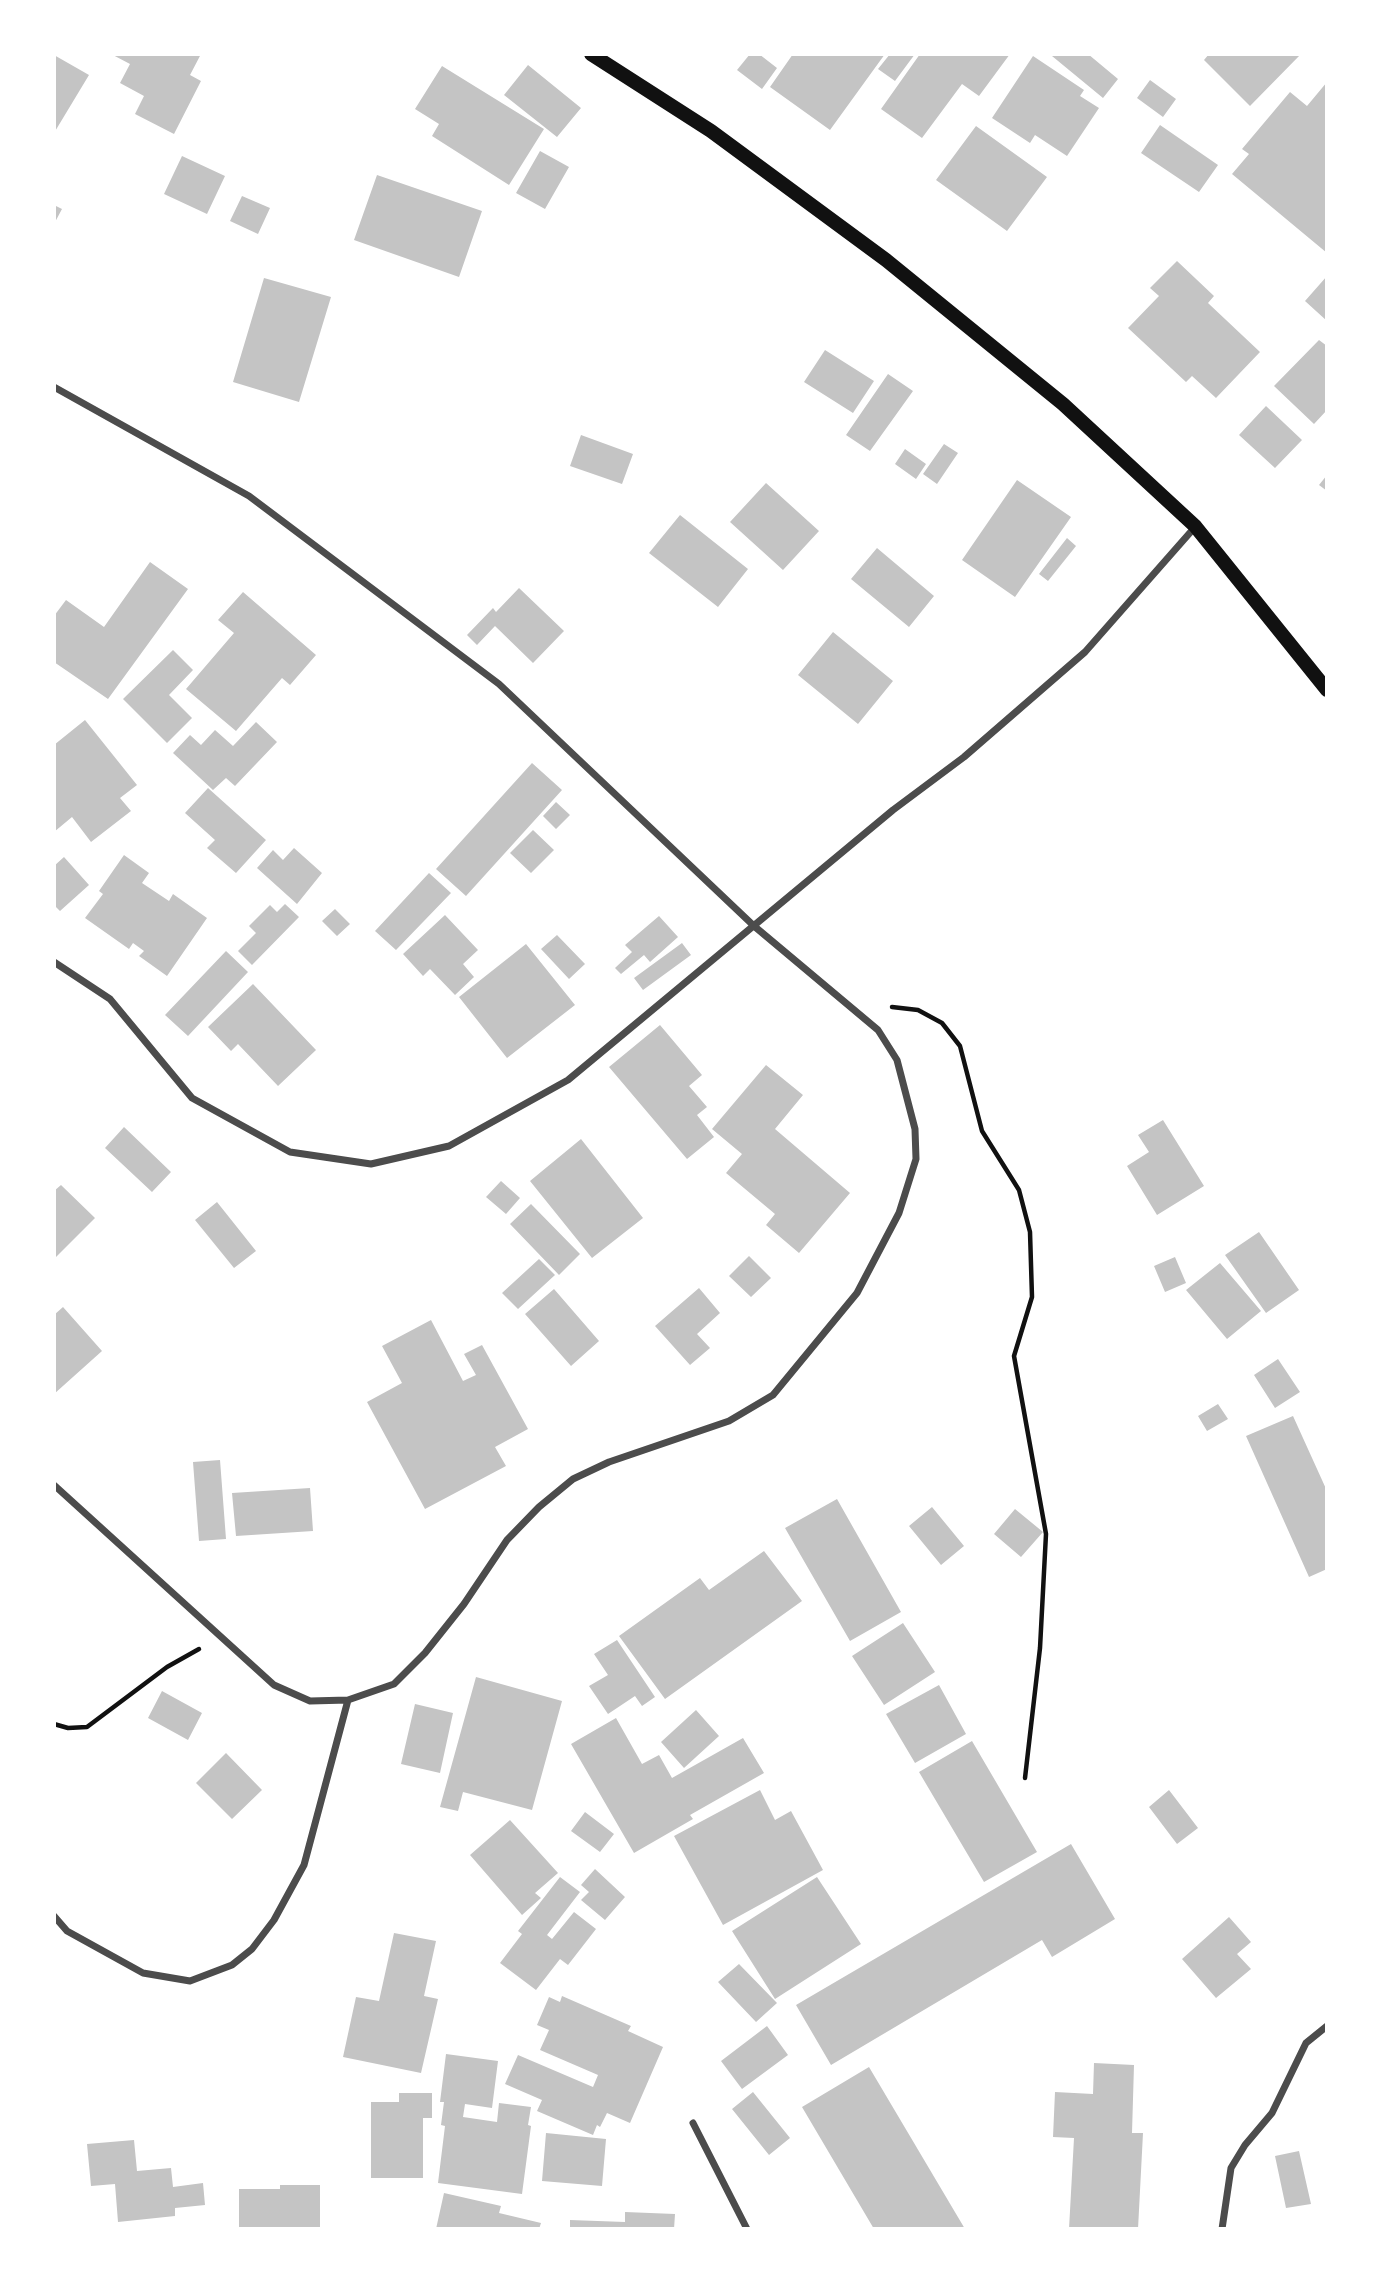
<!DOCTYPE html>
<style>
body{margin:0}
#map{position:relative;width:1381px;height:2283px;overflow:hidden;background:#fff;font-family:"Sofia Sans Condensed",sans-serif}
canvas{display:block}
.frame{position:absolute;inset:0;border:56px solid #fff;pointer-events:none}
</style>
<div id="map">
<canvas width="1381" height="2283"></canvas>
<div class="frame"></div>
</div>
<script>
const ctx = document.querySelector('canvas').getContext('2d');
ctx.lineJoin = 'round';
function paint(path, color) { ctx.fillStyle = color; ctx.fill(path, 'evenodd'); }
function strokePath(path, color, width, dash) { ctx.strokeStyle = color; ctx.lineWidth = width; ctx.lineCap = dash ? 'butt' : 'round'; ctx.setLineDash(dash || []); ctx.stroke(path); }
const building = new Path2D(`
 M111,54H201L190,75L201,81L174,134L135,114L144,96L120,83L130,64Z
 M750,54H759L777,68L762,89L737,70Z
 M793,54H885L830,130L770,87Z
 M890,54H915L895,81L878,69Z
 M920,54H1010L979,96L962,84L922,138L881,109Z
 M1054,54H1088L1118,79L1103,98L1052,56Z
 M1209,54H1301L1250,106L1204,60Z
 M54,55L89,75L54,133Z
 M1033,56L1084,90L1080,96L1099,108L1067,156L1035,135L1030,143L992,118Z
 M528,65L581,108L557,137L504,95Z
 M442,66L544,129L509,185L432,136L439,124L415,109Z
 M1150,80L1176,99L1163,117L1137,98Z
 M1327,82V253L1232,174L1249,154L1242,149L1290,92L1307,106Z
 M1160,125L1218,165L1199,192L1141,153Z
 M976,126L1047,177L1007,231L936,180Z
 M540,151L569,167L545,209L516,193Z
 M182,156L225,176L207,214L164,194Z
 M377,175L482,211L459,277L354,240Z
 M242,196L270,208L258,234L230,221Z
 M54,205L62,209L54,224Z
 M1177,261L1214,296L1208,303L1260,352L1216,398L1192,376L1186,382L1128,328L1159,296L1150,288Z
 M1327,276V321L1305,301Z
 M264,278L331,297L299,402L233,382Z
 M1319,340L1327,346V410L1314,424L1274,386Z
 M825,350L874,381L853,413L804,382Z
 M888,374L913,391L870,451L846,435Z
 M1266,406L1302,440L1275,468L1239,435Z
 M581,435L633,454L622,484L570,466Z
 M944,444L958,453L937,484L923,474Z
 M905,449L926,464L916,479L895,464Z
 M1327,475V491L1319,485Z
 M1017,480L1071,517L1015,597L962,560Z
 M766,483L819,531L783,570L730,522Z
 M680,515L748,569L718,607L649,553Z
 M1067,538L1076,546L1048,581L1039,574Z
 M877,548L934,596L909,627L851,579Z
 M150,562L188,589L108,699L54,662V616L66,600L104,627Z
 M519,588L564,631L533,663L495,626L477,645L467,635L493,608L496,612Z
 M243,592L316,655L290,685L282,678L236,731L186,689L234,633L218,620Z
 M833,632L893,681L858,724L798,675Z
 M173,650L193,670L169,695L192,718L167,743L123,699Z
 M85,720L137,785L120,798L131,811L91,842L72,817L54,832V745Z
 M256,722L277,742L235,786L226,778L213,790L173,753L190,735L201,745L215,730L233,746Z
 M532,763L562,790L466,896L436,869Z
 M208,788L266,840L236,873L207,848L215,840L185,813Z
 M556,802L570,815L556,829L543,816Z
 M533,830L554,850L531,873L510,853Z
 M294,848L322,873L297,904L257,868L273,850L283,860Z
 M124,855L149,873L142,883L169,901L173,894L207,918L167,976L139,956L144,951L133,943L129,949L85,918L103,894L99,891Z
 M64,857L89,885L60,911L54,905V866Z
 M429,873L451,893L396,950L375,931Z
 M285,904L299,917L252,965L238,951L256,933L249,926L270,905L277,912Z
 M335,909L350,924L337,936L322,921Z
 M445,915L478,950L463,964L474,977L455,995L430,969L423,976L403,954Z
 M659,916L678,937L650,962L644,955L621,974L615,968L632,952L625,945Z
 M557,935L585,964L569,979L541,949Z
 M682,943L691,955L643,990L634,978Z
 M526,944L575,1005L507,1058L459,997Z
 M226,951L248,972L188,1036L165,1015Z
 M253,984L316,1050L278,1086L238,1044L231,1051L208,1027Z
 M660,1025L702,1075L689,1086L707,1107L697,1115L714,1137L687,1159L609,1067Z
 M766,1065L803,1095L775,1129L850,1193L799,1253L766,1225L775,1214L726,1173L742,1154L712,1129Z
 M1163,1120L1204,1186L1157,1215L1127,1166L1149,1152L1138,1135Z
 M124,1127L171,1172L152,1192L105,1148Z
 M581,1139L643,1218L592,1258L530,1181Z
 M501,1181L520,1198L506,1214L486,1197Z
 M61,1185L95,1218L54,1259V1191Z
 M217,1202L256,1251L234,1268L195,1220Z
 M531,1204L580,1254L559,1275L510,1224Z
 M1259,1232L1299,1290L1266,1313L1225,1255Z
 M749,1256L771,1278L751,1297L729,1276Z
 M1175,1257L1186,1283L1165,1292L1154,1266Z
 M539,1259L555,1275L518,1309L502,1293Z
 M1220,1263L1261,1311L1227,1339L1186,1290Z
 M699,1288L720,1313L697,1334L710,1348L690,1365L655,1326Z
 M554,1289L599,1341L571,1366L525,1314Z
 M63,1307L102,1351L54,1394V1315Z
 M431,1320L463,1381L476,1375L464,1354L482,1345L528,1429L495,1447L506,1466L425,1509L367,1402L402,1383L382,1346Z
 M1278,1359L1300,1392L1275,1408L1254,1375Z
 M1218,1404L1228,1419L1207,1431L1198,1416Z
 M1293,1416L1327,1491V1569L1309,1577L1246,1436Z
 M220,1460L226,1539L199,1541L193,1462Z
 M310,1488L313,1531L236,1536L232,1493Z
 M837,1499L901,1612L850,1641L785,1528Z
 M932,1507L964,1546L941,1565L909,1526Z
 M1015,1509L1043,1532L1021,1557L994,1534Z
 M764,1551L802,1601L665,1699L619,1636L700,1578L709,1590Z
 M903,1623L935,1672L884,1705L852,1656Z
 M617,1640L655,1697L642,1706L635,1696L608,1714L589,1686L608,1675L594,1654Z
 M476,1677L562,1701L532,1810L463,1792L458,1811L440,1807Z
 M939,1685L966,1734L915,1763L886,1714Z
 M162,1691L202,1713L188,1740L148,1718Z
 M415,1704L453,1713L440,1773L401,1764Z
 M696,1710L719,1736L684,1768L661,1742Z
 M616,1718L642,1764L659,1755L672,1778L743,1738L764,1773L690,1815L693,1819L634,1853L571,1744Z
 M972,1741L1037,1852L984,1882L919,1772Z
 M226,1753L262,1790L232,1819L196,1783Z
 M760,1790L775,1820L791,1811L823,1870L723,1925L674,1836Z
 M1169,1790L1198,1828L1177,1844L1149,1807Z
 M585,1812L614,1834L600,1852L571,1831Z
 M510,1820L558,1873L535,1893L541,1898L522,1915L470,1855Z
 M1071,1844L1115,1919L1052,1957L1042,1940L831,2065L796,2005Z
 M595,1869L625,1897L605,1920L581,1900L589,1892L581,1885Z
 M560,1877L580,1892L547,1935L552,1939L574,1912L596,1929L568,1965L560,1959L536,1990L500,1963L522,1934L518,1931Z
 M817,1877L861,1944L775,1999L732,1931Z
 M1229,1917L1251,1942L1237,1954L1251,1969L1216,1998L1182,1959Z
 M394,1933L436,1941L424,1996L438,1999L421,2073L343,2057L356,1997L379,2001Z
 M739,1964L777,2003L756,2022L718,1982Z
 M562,1996L631,2026L628,2031L663,2047L630,2123L607,2113L600,2127L597,2125L593,2135L537,2111L542,2100L505,2084L518,2055L593,2087L598,2075L540,2050L549,2030L537,2025L549,1997L560,2002Z
 M767,2026L788,2055L742,2089L721,2061Z
 M446,2054L498,2061L492,2108L465,2104L463,2117L497,2122L499,2103L531,2107L528,2125L531,2126L522,2194L438,2183L445,2126L441,2125L444,2102H440Z
 M1094,2063L1134,2065L1132,2133H1143L1138,2229H1069L1074,2138L1053,2137L1055,2092L1093,2094Z
 M869,2067L965,2229H874L802,2107Z
 M753,2092L790,2138L769,2155L732,2109Z
 M399,2093H432V2118H423V2178H371V2102H399Z
 M546,2133L606,2139L602,2186L542,2181Z
 M134,2140L137,2171L171,2168L173,2187L203,2183L205,2205L175,2208V2216L118,2222L115,2184L91,2186L87,2144Z
 M1299,2151L1311,2204L1286,2208L1275,2156Z
 M280,2185H320V2229H239V2189H280Z
 M444,2193L501,2206L499,2213L541,2223L539,2229H436Z
 M625,2212L675,2214L674,2229H570V2220L625,2222Z`);
const path = new Path2D(`
 M892,1007L918,1010L942,1023L960,1046L982,1131L1019,1190L1030,1232L1032,1297L1014,1356L1046,1534L1040,1648L1025,1778
 M54,1724L68,1728L87,1727L167,1667L199,1649`);
const minor = new Path2D(`
 M54,387L249,496L499,684L754,926L878,1030L897,1060L915,1129L916,1159L899,1213L857,1293L773,1395L729,1421L609,1462L573,1479L539,1507L507,1540L464,1604L425,1653L394,1684L348,1700L310,1701L274,1685L54,1485
 M54,962L110,999L192,1098L290,1152L371,1164L449,1146L568,1080L893,810L964,757L1085,652L1195,527
 M54,1916L67,1931L143,1973L190,1981L232,1965L252,1949L274,1920L304,1865L348,1700
 M693,2123L747,2229
 M1222,2229L1231,2168L1245,2145L1272,2113L1306,2043L1327,2026`);
const secondary = new Path2D(`
 M591,54L711,131L886,260L1063,404L1195,526L1327,690`);
paint(building, '#c4c4c4');
strokePath(path, '#111', 4.5);
strokePath(minor, '#4c4c4c', 7);
strokePath(secondary, '#111', 14);
</script>
